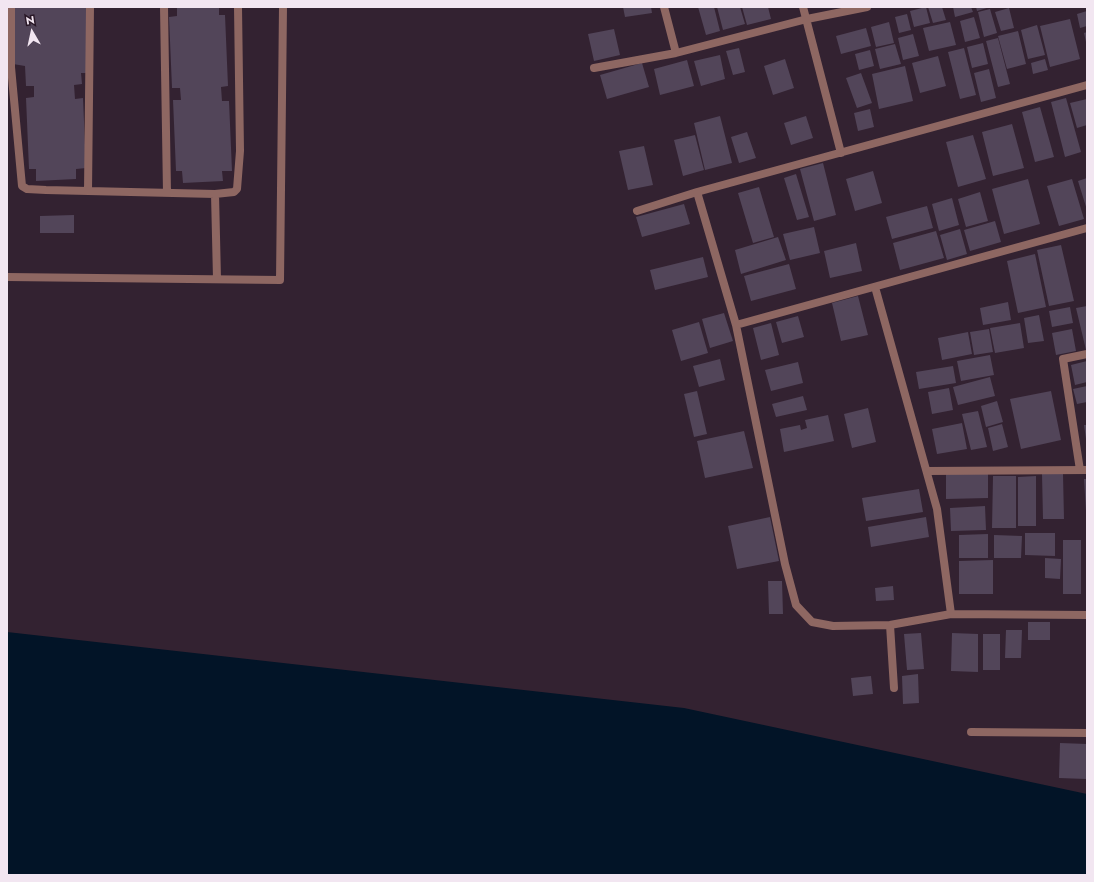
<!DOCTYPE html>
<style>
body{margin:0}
#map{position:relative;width:1094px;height:882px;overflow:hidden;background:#332231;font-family:Jost,sans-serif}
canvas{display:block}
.frame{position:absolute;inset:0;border:8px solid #f2e6f1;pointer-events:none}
.north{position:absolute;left:12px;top:12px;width:40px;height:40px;-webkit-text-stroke:3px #291827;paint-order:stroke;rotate:351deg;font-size:11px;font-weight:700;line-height:16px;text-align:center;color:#f2e6f1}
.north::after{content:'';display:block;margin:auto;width:14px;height:18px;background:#f2e6f1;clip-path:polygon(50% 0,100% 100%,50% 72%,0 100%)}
</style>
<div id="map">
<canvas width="1094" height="882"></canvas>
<div class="frame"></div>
<div class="north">N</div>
</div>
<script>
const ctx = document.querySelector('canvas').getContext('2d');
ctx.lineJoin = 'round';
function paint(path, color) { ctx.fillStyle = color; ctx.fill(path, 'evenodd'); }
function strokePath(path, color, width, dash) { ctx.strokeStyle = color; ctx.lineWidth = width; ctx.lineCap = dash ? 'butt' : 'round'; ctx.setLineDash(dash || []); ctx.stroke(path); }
const water = new Path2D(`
 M7,632L684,708L1087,794V875H7Z`);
const building = new Path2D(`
 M14,7H87L88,73H81L82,84L74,85L75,99L83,98L86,168L76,169V179L36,181V169H29L26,98L34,97V86H26L25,66L13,64Z
 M219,7V15H225L228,86L221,87L222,101H229L232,171H222L223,181L183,183L182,171H176L173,100H181L180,88H172L169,17L177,16V8Z
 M623,7H651L652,13L625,17Z
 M698,7H714L720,31L706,35Z
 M717,7H740L745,24L723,30Z
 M742,7H768L771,19L747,25Z
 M926,7L930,23L914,27L910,11Z
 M928,7H942L946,20L933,23Z
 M953,7H971L973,12L955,17Z
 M976,7H990L977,11Z
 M1009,8L1014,28L1001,31L995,12Z
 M990,9L997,33L984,37L978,12Z
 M1087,11V26L1080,28L1077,14Z
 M907,14L911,30L899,33L895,17Z
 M974,17L980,38L965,42L960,21Z
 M1070,19L1080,59L1050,67L1040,26Z
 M889,22L894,43L876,47L871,27Z
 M950,22L956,45L929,51L923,28Z
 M1037,25L1045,55L1028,59L1021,30Z
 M866,28L871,46L841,54L836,36Z
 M614,29L620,55L594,61L588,34Z
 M1018,31L1026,64L1007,69L998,36Z
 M1087,32V42H1086L1084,33Z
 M913,34L919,56L903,60L898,38Z
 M998,38L1010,84L998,87L986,41Z
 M983,43L988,64L972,68L967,47Z
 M895,44L901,64L880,69L875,49Z
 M739,48L745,72L733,75L726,51Z
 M964,48L976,95L960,99L948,52Z
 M870,50L874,66L859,70L855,54Z
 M720,55L725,79L701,86L694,61Z
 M938,56L946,86L920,93L912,63Z
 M785,59L794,88L773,95L764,66Z
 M1045,59L1048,70L1033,74L1031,63Z
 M687,60L694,86L660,95L654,69Z
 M642,63L649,87L607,99L600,75Z
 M905,66L913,101L879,109L872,74Z
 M989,69L996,98L981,102L974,73Z
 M861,73L872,103L857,108L846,78Z
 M1066,98L1081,152L1065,157L1051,102Z
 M1087,99V125L1077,128L1070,103Z
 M1040,107L1054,157L1035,162L1022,112Z
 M870,109L874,127L858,131L854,113Z
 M720,116L732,163L705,170L694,123Z
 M806,116L813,138L791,145L784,123Z
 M1012,124L1024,168L993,176L982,132Z
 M747,132L756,158L739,163L731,137Z
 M695,135L704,170L683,176L674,140Z
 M973,135L986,179L958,187L946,142Z
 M644,146L653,185L628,190L619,151Z
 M823,163L836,215L814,221L800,169Z
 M873,171L882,203L855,211L846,179Z
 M796,174L809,217L797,220L784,178Z
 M1087,178V210L1078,181Z
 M1028,179L1040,224L1004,234L992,189Z
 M1072,179L1084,219L1059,226L1047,186Z
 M759,187L774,237L753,243L738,193Z
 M980,192L988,221L966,227L958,199Z
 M952,198L959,225L939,231L932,204Z
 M684,204L690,224L642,237L636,217Z
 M927,206L933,228L892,239L886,217Z
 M74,215V233H40V216Z
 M995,221L1001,242L970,251L964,230Z
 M814,227L820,253L790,260L783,234Z
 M960,229L967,254L947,260L940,235Z
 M936,231L944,258L900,270L893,243Z
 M778,237L786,260L741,274L735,250Z
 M856,243L862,271L830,278L824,251Z
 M1061,245L1074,301L1049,306L1037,250Z
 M1035,254L1046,307L1018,313L1007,261Z
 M703,257L708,277L655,290L650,270Z
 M789,264L796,289L751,301L744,276Z
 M858,296L868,335L841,341L832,303Z
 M1008,302L1011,320L983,325L980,308Z
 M1087,306V350H1086L1076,308Z
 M1070,307L1073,323L1052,327L1049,311Z
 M724,313L733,341L710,348L702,319Z
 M1039,315L1044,341L1028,343L1024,318Z
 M798,316L804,337L782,343L776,322Z
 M699,322L708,353L681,361L672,330Z
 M771,323L779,355L761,360L753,328Z
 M1020,323L1024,348L995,353L990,328Z
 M989,329L993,352L974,355L970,332Z
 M1072,329L1076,351L1056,355L1052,333Z
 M968,332L972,354L942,360L938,338Z
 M990,355L994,375L961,381L957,361Z
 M720,359L725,380L699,387L693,366Z
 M1087,361V382L1075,385L1071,365Z
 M798,362L803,383L771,391L765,370Z
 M953,366L956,383L919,389L916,372Z
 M990,377L995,396L958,405L953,387Z
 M1087,386V402L1077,404L1073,389Z
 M949,388L953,410L932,414L928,392Z
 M697,391L707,434L694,437L684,394Z
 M1051,391L1061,440L1021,449L1010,399Z
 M803,396L807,410L776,417L772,404Z
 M997,401L1003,422L986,427L981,406Z
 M868,408L876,442L852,448L844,414Z
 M978,411L987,447L971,450L962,414Z
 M828,415L834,441L784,452L780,429L800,425L801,430L807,428L805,420Z
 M962,423L967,449L937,454L932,429Z
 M1002,424L1008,447L993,451L988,428Z
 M1084,425H1087V439H1086Z
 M744,431L753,468L705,478L697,441Z
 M988,473V498L946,499V474Z
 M1042,474H1063L1064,519H1043Z
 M993,476H1016V528H992Z
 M1036,476V526H1018V477Z
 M1084,479H1087V511H1086Z
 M919,489L923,512L866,521L862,498Z
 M985,506L986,530L951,531L950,508Z
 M770,517L779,561L737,569L728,526Z
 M926,517L929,537L871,547L868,527Z
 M1025,533H1055V556L1025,555Z
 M988,534V558H959V535Z
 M994,535L1022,536L1021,558H994Z
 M1063,540H1081V594H1063Z
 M1045,558L1061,559L1060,579L1045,578Z
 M993,560V594H959V561Z
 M768,581H782L783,614H769Z
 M893,586L894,600L876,601L875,588Z
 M1028,622H1050V640H1028Z
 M1006,630H1022L1021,658H1005Z
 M921,633L924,669L907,670L904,634Z
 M952,633L978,634V672L951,671Z
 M983,634H1000V670H983Z
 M918,674L919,703L903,704L902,676Z
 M871,676L873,694L853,696L851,678Z
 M1060,743L1087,744L1086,779L1059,778Z`);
const street = new Path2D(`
 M11,7V67L22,186L27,189L46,190L215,194L217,279
 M164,7L167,193
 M664,7L676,53
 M803,7L841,153
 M594,68L676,53L807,19L867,7
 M88,191L90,7
 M697,192L736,325L785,564L796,605L812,622L833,626L890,625L951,614L1087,615
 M215,194L234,192L237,189L240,151L238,7
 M637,211L697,192L1087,85
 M7,277L280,280L283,7
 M875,287L937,509L951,614
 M736,325L1087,228
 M1080,470L1063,359L1087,354
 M927,471L1087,470
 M890,625L894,688
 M971,732L1087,733`);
paint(water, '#021427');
paint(building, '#524559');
strokePath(street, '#8e6762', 8);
</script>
